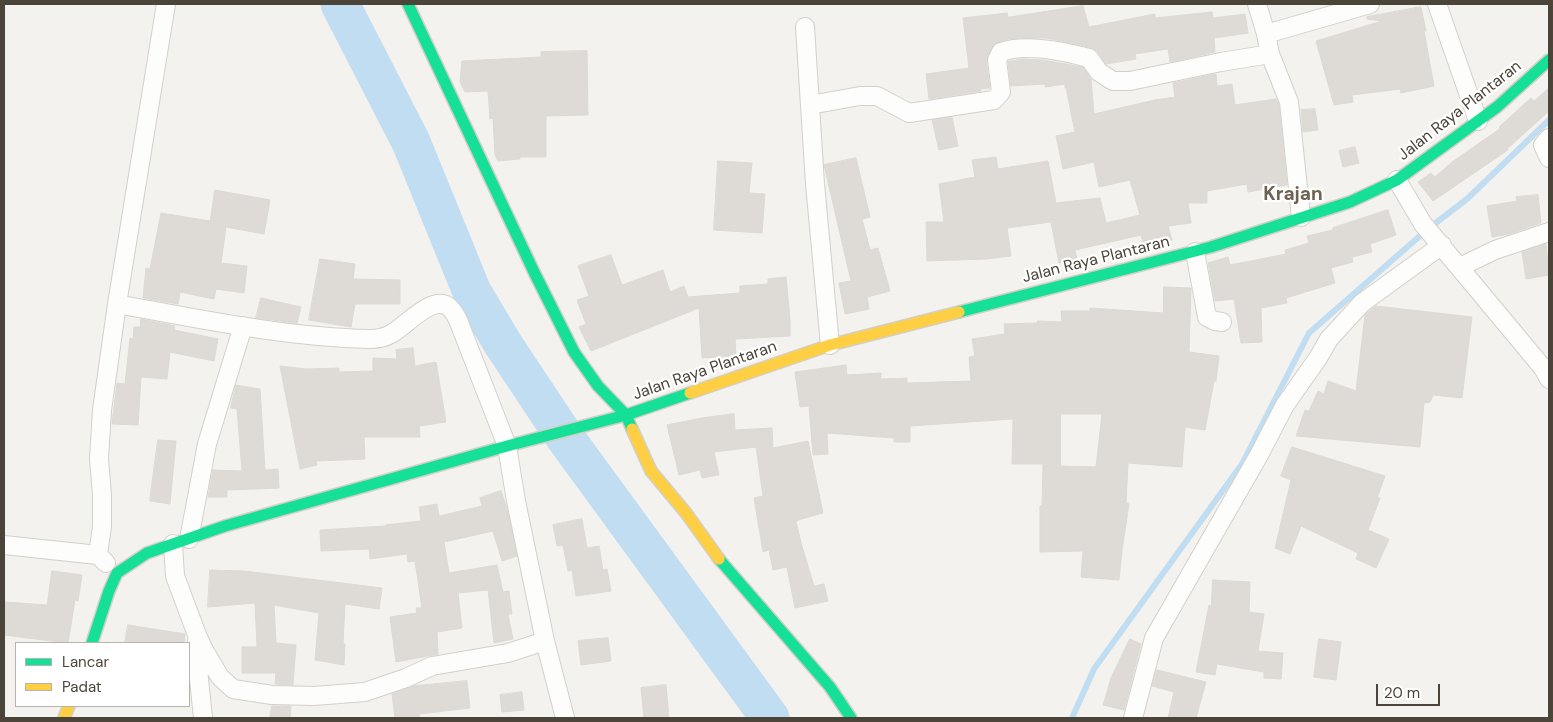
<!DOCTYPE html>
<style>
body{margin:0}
#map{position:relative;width:1553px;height:722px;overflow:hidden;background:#f4f2ee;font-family:"DM Sans",sans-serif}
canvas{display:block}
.frame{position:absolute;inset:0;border:5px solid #4b4439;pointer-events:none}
.legend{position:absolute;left:15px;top:642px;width:175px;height:65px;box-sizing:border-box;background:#fff;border:1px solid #b7b4b0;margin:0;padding:6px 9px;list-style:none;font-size:15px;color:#4b4439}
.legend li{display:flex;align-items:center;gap:10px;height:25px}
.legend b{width:25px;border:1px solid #b7b4b0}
.scale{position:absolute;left:1376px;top:684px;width:64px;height:22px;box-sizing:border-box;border:2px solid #4b4439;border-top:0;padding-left:6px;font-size:15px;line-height:18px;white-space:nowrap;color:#4b4439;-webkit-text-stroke:4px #fff;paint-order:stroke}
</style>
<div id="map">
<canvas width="1553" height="722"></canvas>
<div class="frame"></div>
<ul class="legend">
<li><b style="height:6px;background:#16e098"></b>Lancar</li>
<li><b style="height:6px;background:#ffcf43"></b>Padat</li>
</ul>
<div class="scale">20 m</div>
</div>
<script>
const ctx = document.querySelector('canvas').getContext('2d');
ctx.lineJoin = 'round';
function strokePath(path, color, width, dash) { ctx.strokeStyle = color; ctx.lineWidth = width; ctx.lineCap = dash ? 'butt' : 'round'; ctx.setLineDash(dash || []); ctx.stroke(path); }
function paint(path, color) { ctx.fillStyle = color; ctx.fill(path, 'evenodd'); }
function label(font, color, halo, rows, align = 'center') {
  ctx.font = font + ' "DM Sans",sans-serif'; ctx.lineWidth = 4.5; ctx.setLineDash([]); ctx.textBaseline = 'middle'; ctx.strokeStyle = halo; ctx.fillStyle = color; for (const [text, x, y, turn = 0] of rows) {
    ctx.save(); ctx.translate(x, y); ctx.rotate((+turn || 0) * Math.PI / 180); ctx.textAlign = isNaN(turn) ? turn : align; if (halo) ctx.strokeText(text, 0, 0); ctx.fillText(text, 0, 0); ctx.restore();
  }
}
const stream = new Path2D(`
 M1072,718L1094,669L1242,464L1309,333L1429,228L1467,199L1549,120`);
const river = new Path2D(`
 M340,4L411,142L472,292L503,344L564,436L770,718`);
const building = new Path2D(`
 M1083,6L1089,27L1155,14V18L1212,12L1213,18L1245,14L1248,33L1214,38L1215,52L1170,62L1168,49L1135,54L1136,59L1106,64L1097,51L1092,48L1081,45L1046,38H1021L1008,39L995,44L988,55L986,61L990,88L980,89L981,91L929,99L926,74L969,68L963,18L1007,13L1008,17Z
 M1421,7L1426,31H1424L1434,86L1401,93L1400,89L1352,95L1353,102L1334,105L1316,41L1382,21L1367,19V17Z
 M587,51L588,115L546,116V157H520V159L498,161L495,155L493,118L490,119L488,91L465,92L460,82L462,61L541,57V52Z
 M1022,59L1043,60L1083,67L1091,79L1094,114L1155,100L1175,97L1173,83L1216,74L1217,86L1232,84L1235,105L1276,99L1279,105L1287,185L1248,192L1247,184L1207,191V203H1188L1191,223L1168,226L1172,240L1145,248L1141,235L1075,250L1077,260L1059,263L1051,222L1007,228L1011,256L987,259L927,261L926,222H944L939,184L975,177L972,160L996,157L998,169L1048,161L1056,203L1100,198L1106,223L1140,215L1130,180L1099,187L1094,162L1063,169L1056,136L1075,132L1066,88H1065V84L1045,87V84L1011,86L1008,62Z
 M1549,88V111L1507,149L1508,150L1433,201L1418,182L1431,173L1435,177L1452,162L1501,128L1499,127L1531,98L1534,101Z
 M1315,109L1318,130L1303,132L1301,110Z
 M952,117L958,146L939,150L932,120Z
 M1355,147L1359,163L1343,167L1339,151Z
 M856,158L870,217L862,219L870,250L878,248L890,291L867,297L869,309L845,314L839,283L851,281L824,165Z
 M718,161L752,163L749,193L765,194L762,233L714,230Z
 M215,190L270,200L264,234L226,227L221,263L247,266L244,293L216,289L214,299L180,292L178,304L143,298L146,268L150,269L161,213L210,221Z
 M1538,195L1541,223L1509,234L1492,237L1487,206L1517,201L1516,197Z
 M1388,210L1396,235L1370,244L1372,252L1352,257L1353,262L1331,268L1335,283L1286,298L1287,303L1261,308L1262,342L1241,343L1234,299L1215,301L1208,263L1228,257L1230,265L1286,254L1285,250L1309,243L1307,236L1333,230V228Z
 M1546,244L1549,275L1526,279L1522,252Z
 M611,255L622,285L663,270L670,292L684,286L688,297L740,293V286L768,284V279L786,277L790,320V336L735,339L736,356L702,358L699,308L591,351L579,327L586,324L577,300L589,296L578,266Z
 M320,259L355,264L353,279L400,280V304H355L351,327L309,320Z
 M1164,287L1191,288L1189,352L1219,356L1216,381H1214L1205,430L1185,427L1182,467L1128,463L1126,503L1129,504L1122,550L1119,580L1081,577L1083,551L1040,552V506H1042L1043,464H1012L1013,419L910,426V442H894V438L827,433L828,454L813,455L809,406L800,407L795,372L846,365L847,375L881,373V379L907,378V383L971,381L969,357L975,356L972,339L1005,334L1004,324L1037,323V321L1062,322L1061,311H1090V308L1163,313ZM1061,414H1102L1096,467L1061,466Z
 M261,298L301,307L297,323L256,318Z
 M1376,306L1472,317L1462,398L1433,395L1430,402L1424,403L1420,447L1296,436L1305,410L1309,411L1318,391L1324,394L1328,381L1356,391L1365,315Z
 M141,319L175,326L174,330L218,339L214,361L170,352L167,379L141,377L138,425L112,424L117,383L125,384L130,338L133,339L134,327H140Z
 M413,348L415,366L436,362L446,422L419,426L420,437H364L365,459L316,461L317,465L300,469L280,366L306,369L339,368V372L373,371V358L397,359L396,350Z
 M236,385L260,389L265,470L278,469L279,488L227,490V497H208L213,470L242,471L237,409L231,408Z
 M734,414L735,430L772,428L773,448L808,441L823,513L798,520L796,522L801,543L814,586L824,584L828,601L795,608L787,567L773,570L769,550L763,552L754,498L763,496L756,447L714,452L719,475L702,478L700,470L679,475L667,425L702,418Z
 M158,440L176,441L170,504L150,501Z
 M1292,447L1385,476L1377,498H1380L1368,530L1389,539L1376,568L1356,559L1358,553L1301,526L1290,554L1275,548L1291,480L1281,476Z
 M501,491L508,512L517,556L502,561L493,531L444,542L449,573L497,565L503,592L509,591L512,614H508L513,639L494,643L488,590L458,593L462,628L437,632L438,654L396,662L390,617L417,613L416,608H422L415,561L408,562L407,554L370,559L369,549L321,551L320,530L385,526V525L421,521L419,507L437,504L439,516L482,506L480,498Z
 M582,519L587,548L599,546L603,570L607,569L611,591L576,596L572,570L568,571L563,545L557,546L553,525Z
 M210,570L244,571L382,588L379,609L345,604L343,644H345L344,665L315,660L319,613L274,605L276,643L296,645L293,685L275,684L276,673H242V647H257L255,603L208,607Z
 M52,571L82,575L78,601L75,600L68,643L4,635V602L47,605Z
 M1213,580L1250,582L1249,612L1264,614L1258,651L1283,653L1281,679L1264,678V672L1217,664L1215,675L1196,672L1209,605L1211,606Z
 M128,625L185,634L184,643H125Z
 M608,638L611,661L581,665L578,641Z
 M1130,639L1141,644L1124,710L1103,705L1111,678Z
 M1319,639L1341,642L1336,680L1314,677Z
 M1157,670L1206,682L1196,718H1168L1174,692L1152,686Z
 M467,681L470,708L419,714L420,718H395L392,694L413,686Z
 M666,685L669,718H644L641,688Z
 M522,692L524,710L502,712L500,695Z
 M272,706H291L290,718H270Z`);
const street = new Path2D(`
 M1257,4L1266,34L1270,54L1289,102L1301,217
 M1437,4L1478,121
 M805,27L815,184L830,345
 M1266,34L1370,4
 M810,105L860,96H877L909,113L994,100L1001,92L997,60L1001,52C1026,43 1063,51 1089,58L1099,72L1113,81H1130L1221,62L1270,54
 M1549,138L1543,145L1549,158
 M1397,180L1423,224L1543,368L1549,379
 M1195,252L1207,317L1215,321L1222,322
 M1460,267L1495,250L1549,232
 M117,304C200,319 285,337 370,339C378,339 384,338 391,334C405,327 434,292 450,308C453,311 456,316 458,320L507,446L516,501L545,641
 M189,539L207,444L243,326
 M173,544L175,576L197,635L204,650L220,677L233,689L272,695L314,696L365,692L406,678L432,666L508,653L545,641L565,718
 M4,545L98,555L106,563
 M98,555L102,526V495L99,459L102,410L117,304L166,4
 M197,640L199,679L203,718
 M1133,718L1154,638L1259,455L1285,405L1318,358L1329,339L1362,303L1442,245`);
const fast = new Path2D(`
 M408,4L534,272L574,352L598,386L626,415L632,429
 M959,312L1211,247L1350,202L1397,180L1497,107L1549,60
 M719,559L830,687L851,718
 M92,643L109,591L117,573L147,553L225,526L507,446L626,415L690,393`);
const slow = new Path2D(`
 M690,393L830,345L959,312
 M632,429L651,471L686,513L719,559
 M64,718L69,706`);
const streetNames = [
 ["Jalan Raya Plantaran",1460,111,-38],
 ["Jalan Raya Plantaran",1096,260,-14],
 ["Jalan Raya Plantaran",705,371,-19]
];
const quarterNames = [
 ["Krajan",1293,195]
];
strokePath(stream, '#c0ddf1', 6);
strokePath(river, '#c0ddf1', 39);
paint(building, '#dedbd6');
strokePath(building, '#dcd9d4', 1);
strokePath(street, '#d2d0cb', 20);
strokePath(fast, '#d3cfc5', 14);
strokePath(slow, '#d3cfc5', 14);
strokePath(street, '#fdfdfc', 18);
strokePath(fast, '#16e098', 11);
strokePath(slow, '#ffcf43', 11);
label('16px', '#4b4439', '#fff', streetNames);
label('bold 19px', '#6e6250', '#fff', quarterNames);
</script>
